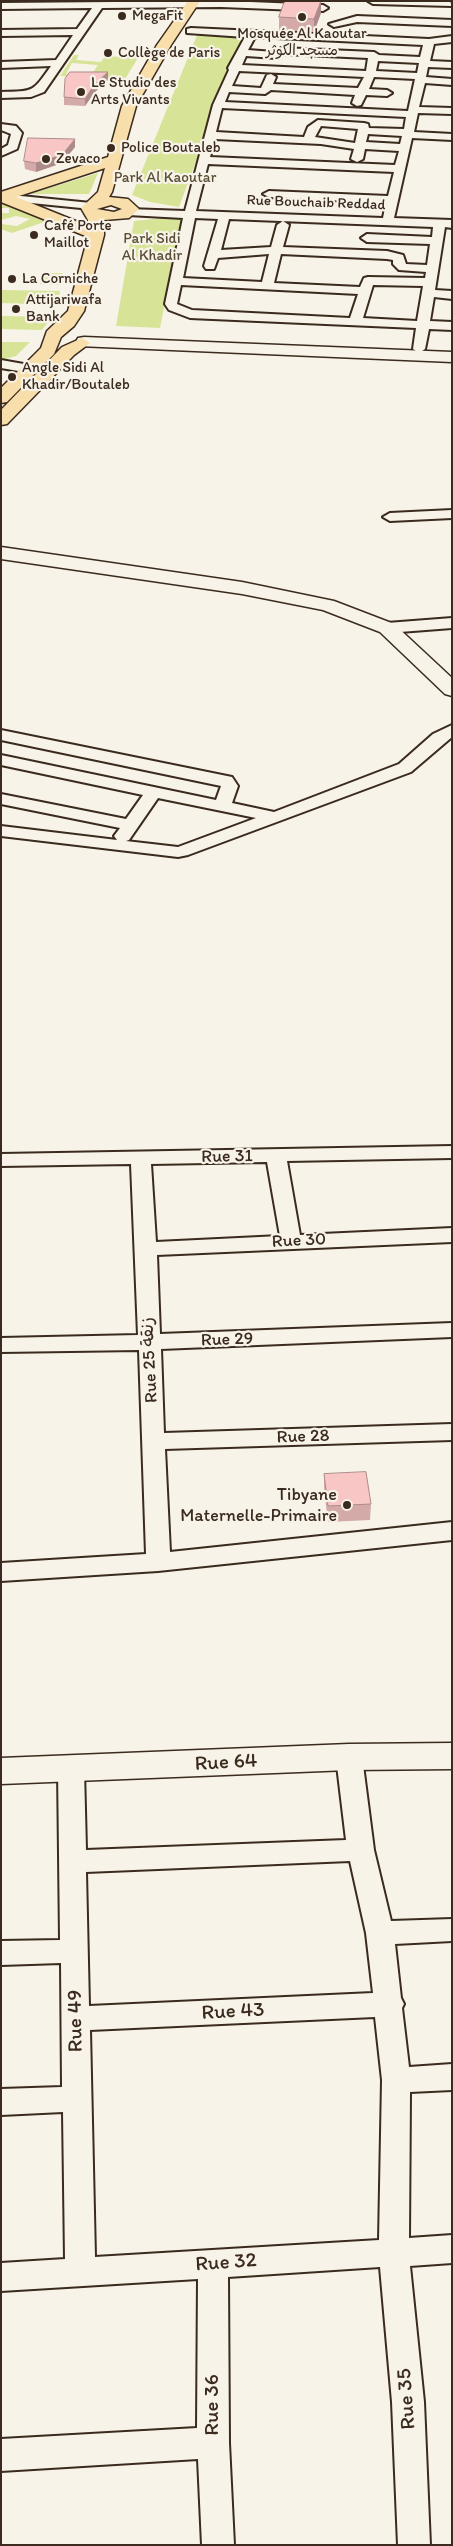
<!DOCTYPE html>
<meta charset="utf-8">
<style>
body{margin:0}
#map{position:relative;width:453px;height:2546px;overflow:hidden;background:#f7f3e8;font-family:Itim,sans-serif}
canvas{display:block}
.frame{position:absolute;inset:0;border:2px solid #3b2a1e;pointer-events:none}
</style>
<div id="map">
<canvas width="453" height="2546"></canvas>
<div class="frame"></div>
</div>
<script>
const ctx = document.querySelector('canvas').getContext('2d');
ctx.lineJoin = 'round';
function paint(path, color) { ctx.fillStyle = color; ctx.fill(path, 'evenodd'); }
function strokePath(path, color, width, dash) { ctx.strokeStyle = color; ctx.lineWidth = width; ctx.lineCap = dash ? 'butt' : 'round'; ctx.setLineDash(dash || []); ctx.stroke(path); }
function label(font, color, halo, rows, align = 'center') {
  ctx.font = font + ' Itim,"Playpen Sans Arabic",sans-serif'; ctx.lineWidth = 4.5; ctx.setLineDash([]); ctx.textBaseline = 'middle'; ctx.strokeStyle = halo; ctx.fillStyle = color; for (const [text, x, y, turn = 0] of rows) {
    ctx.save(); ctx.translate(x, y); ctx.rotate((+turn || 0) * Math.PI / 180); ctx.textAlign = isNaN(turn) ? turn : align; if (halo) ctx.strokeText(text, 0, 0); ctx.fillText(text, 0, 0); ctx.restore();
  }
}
const green = new Path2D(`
 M198,33L243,36L179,207L150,202L132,195Z
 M74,55H79L76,60L101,62L105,56L138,58L125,79L60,76ZM72,63L97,65H98L91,75L66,74Z
 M98,173L89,194H30Z
 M1,204L7,205L47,221L12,233L1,229V224L17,226L30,219L16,216L1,220V213H9V208H2L1,211Z
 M182,216L160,328L116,326L134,221Z
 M43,273H63L61,285L40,284Z
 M1,290L60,291L57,305L1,303Z
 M1,316L52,317L42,330L1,329Z
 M1,342H30L16,356L1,360Z`);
const minor = new Path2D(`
 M226,1L323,5L328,8L323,11L221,7L102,8L44,92L31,97L1,98V92C34,91 32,93 51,66L1,68V62L56,60L73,35L1,36V30L77,29L92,8L1,9V3Z
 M368,1H450L452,6L373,4Z
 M357,16L452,20V26L357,22L334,27L329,24Z
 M191,28L429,39L452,36V42L434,44L430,61L452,62V68L428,67L426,77L452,79V85L425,83L419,107L452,108V114L418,113L414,132L452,134V140L412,138L394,218L452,220V228L445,227L435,290L452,291V299L434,297L430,321L452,322V330L429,329L425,349L419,353L413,349L416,328L190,318L169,310L165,304L183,218L128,215L122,212L128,209L185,211L213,105L229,70L228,68L245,37L187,33V29ZM255,37L423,45L420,57L379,55L374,52L281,48L274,52L248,50ZM283,54L368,58L366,71L242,65L246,56L276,58ZM378,61L419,63L417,73L376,71ZM239,71L364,77L358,88L273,84L276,77L271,74L267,75L261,88L232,86ZM374,77L415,79L408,111L225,102L229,92L265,94L271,90L355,95L352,103L357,106L361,105L366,95L387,96L392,93L387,90L369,89ZM222,108L406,117L404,129L369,128L368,124L364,123L318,120L308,127L304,137L216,132ZM321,126L358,129L355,143L315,137ZM368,134L402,136L400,144L366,142ZM215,139L321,144L354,149L351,159L357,162L363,159L365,149L399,151L395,165L210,157ZM208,164L394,172L388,196L269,191L263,194L269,197L386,203L383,218L196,211ZM195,218L218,219L204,266L206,269H214L218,258L269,254L262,282L183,278ZM229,219L433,227L432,237L367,234L361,238L367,242L430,244L427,265L406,264L403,255L387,251L283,247L289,225L283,221L277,225L271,247L221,250ZM281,254L387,259L393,260V264L399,270L426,272L425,278L368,277L364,278L360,287L274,283ZM181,285L358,294L350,318L192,310L177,304ZM373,285L423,286L417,321L363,318Z
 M1,124L16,126L22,133L17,149L1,156V149L8,145L11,134L1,130Z
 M1,194L91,203L97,206L91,209L1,200Z
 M1,360L35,366L37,369L30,373L1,368Z
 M452,510V518L390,521L383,517L390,513Z
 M452,618V628L387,633L379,628L387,623Z
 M452,725V737L411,772L188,855L178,857L1,836V826L117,840L114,836L120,828L1,804V794L126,819L143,795L1,765V755L216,800L221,786L1,740V730L232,777L238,786L232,803L274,812L399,764L433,734ZM158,798L256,818L178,847L126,841L129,840Z
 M452,1146V1158L287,1161L300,1235L452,1228V1242L157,1255L160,1334L452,1323V1337L161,1349L164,1433L452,1424V1440L165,1449L170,1552L452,1522V1540L158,1571L1,1581V1563L146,1554L139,1350L1,1352V1338L138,1335L131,1164L1,1166V1154ZM267,1162L280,1236L156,1242L151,1164Z
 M349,1747L358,1750L362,1757L374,1850L391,1921L452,1919V1941L395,1944L401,1998L404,2004L402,2008L409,2067L452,2064V2090L410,2092L409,2238L452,2235V2263L410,2266L424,2402L430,2545H398L392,2402L380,2267L228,2277L229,2443L234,2545H202L198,2459L1,2471V2439L197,2428L198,2279L1,2291V2263L65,2259L63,2112L1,2115V2089L62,2087L61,1963L1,1965V1941L60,1940L58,1769L62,1762L71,1759L80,1762L84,1769L86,1850L346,1840L336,1757L340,1750ZM350,1861L366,1933L373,1993L89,2006L86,1872ZM375,2017L382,2080L379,2240L95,2257L90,2030Z`);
const tertiary = new Path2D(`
 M1,547L242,582L334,601L394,624L452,678V696L445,694L380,632L323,610L242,594L1,559Z
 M452,1743V1769L349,1770L1,1784V1758L349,1744Z`);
const secondary = new Path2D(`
 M84,337L452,352V362L78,346L76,342L78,338Z`);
const primary = new Path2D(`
 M188,1H200L171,45L136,106L112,192L109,197L128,199L139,209L129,218L104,220V235L84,311L74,326L61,337L54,354L7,402L1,403V388L41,348L47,331L68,311L88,237L1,202V192L108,157L122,106L157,45ZM105,168L98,192L81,208L88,220V226L16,197ZM111,205L122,209L114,212L97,209Z
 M82,338L90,343L74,355L7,424L1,425V410L62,347Z`);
const wall = new Path2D(`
 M321,13L314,32L279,30V17Z
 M108,72V80L94,93L85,106L64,105V97Z
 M75,147L62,163L36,172L25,169L24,161Z
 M324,1474L371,1504L370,1520L328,1522L324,1490Z`);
const shadedWall = new Path2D(`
 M321,1V13L314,32V19Z
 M108,72V80L94,93L85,106V99L94,85Z
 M75,139V147L62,163L36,172V163Z`);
const building = new Path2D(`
 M285,1H321L314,19L279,17Z
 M70,72H108L94,85L85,99L64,97L65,79Z
 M28,138L75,139L62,155L36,163L24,161Z
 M366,1472L371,1504L328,1506L324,1474Z`);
const markers = [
 [122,16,5,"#3b2a1e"],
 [302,17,5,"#3b2a1e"],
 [108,53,5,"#3b2a1e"],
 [81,92,5,"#3b2a1e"],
 [111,148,5,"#3b2a1e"],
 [46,159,5,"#3b2a1e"],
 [34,235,5,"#3b2a1e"],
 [12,279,5,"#3b2a1e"],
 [16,309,5,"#3b2a1e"],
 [12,377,5,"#3b2a1e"],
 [347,1505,5,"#3b2a1e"]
];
const farPoinames = [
 ["MegaFit",132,16],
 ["Mosquée Al Kaoutar",302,34,"center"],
 ["مسجد الكوثر",302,51,"center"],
 ["Collège de Paris",118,53],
 ["Le Studio des",91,83],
 ["Arts Vivants",91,100],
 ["Police Boutaleb",121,148],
 ["Zevaco",56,159],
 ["Café Porte",44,226],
 ["Maillot",44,243],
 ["La Corniche",22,279],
 ["Attijariwafa",26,300],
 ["Bank",26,317],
 ["Angle Sidi Al",22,368],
 ["Khadir/Boutaleb",22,385]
];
const farParknames = [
 ["Park Al Kaoutar",165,178],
 ["Park Sidi",152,239],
 ["Al Khadir",152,256]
];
const farStreetnames = [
 ["Rue Bouchaib Reddad",316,203,2]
];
const streetNames = [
 ["Rue 31",227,1157,-1],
 ["Rue 30",299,1241,-3],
 ["Rue 29",227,1340,-2],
 ["Rue 25 زنقة",150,1360,-93],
 ["Rue 28",303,1437,-2]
];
const poiNames = [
 ["Tibyane",337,1495],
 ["Maternelle-Primaire",337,1516]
];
const nearStreetnames = [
 ["Rue 64",226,1763,-3],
 ["Rue 43",233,2012,-3],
 ["Rue 49",76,2021,-91],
 ["Rue 32",226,2263,-4],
 ["Rue 35",407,2399,-94],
 ["Rue 36",213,2405,-90]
];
paint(green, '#d7e396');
strokePath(minor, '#3b2a1e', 4);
strokePath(tertiary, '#3b2a1e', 3);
strokePath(secondary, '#3b2a1e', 3);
strokePath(primary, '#3b2a1e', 3);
paint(minor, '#f7f3e8');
paint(tertiary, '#f7f3e8');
paint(secondary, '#f7f3e8');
paint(primary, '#f8deab');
paint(wall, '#d4aaa9');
paint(shadedWall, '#ad8b8a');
paint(building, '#f7c6c5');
strokePath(building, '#ad8b8a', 1);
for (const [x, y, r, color] of markers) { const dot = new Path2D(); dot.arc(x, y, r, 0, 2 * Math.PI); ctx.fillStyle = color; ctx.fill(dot); strokePath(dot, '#f7f3e8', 2); }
label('15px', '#3b2a1e', '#f7f3e8', farPoinames, 'left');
label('15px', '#5a4f36', '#f7f3e8', farParknames);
label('15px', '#3b2a1e', '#f7f3e8', farStreetnames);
label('18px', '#3b2a1e', '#f7f3e8', streetNames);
label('18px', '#3b2a1e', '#f7f3e8', poiNames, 'right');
label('21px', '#3b2a1e', '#f7f3e8', nearStreetnames);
</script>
